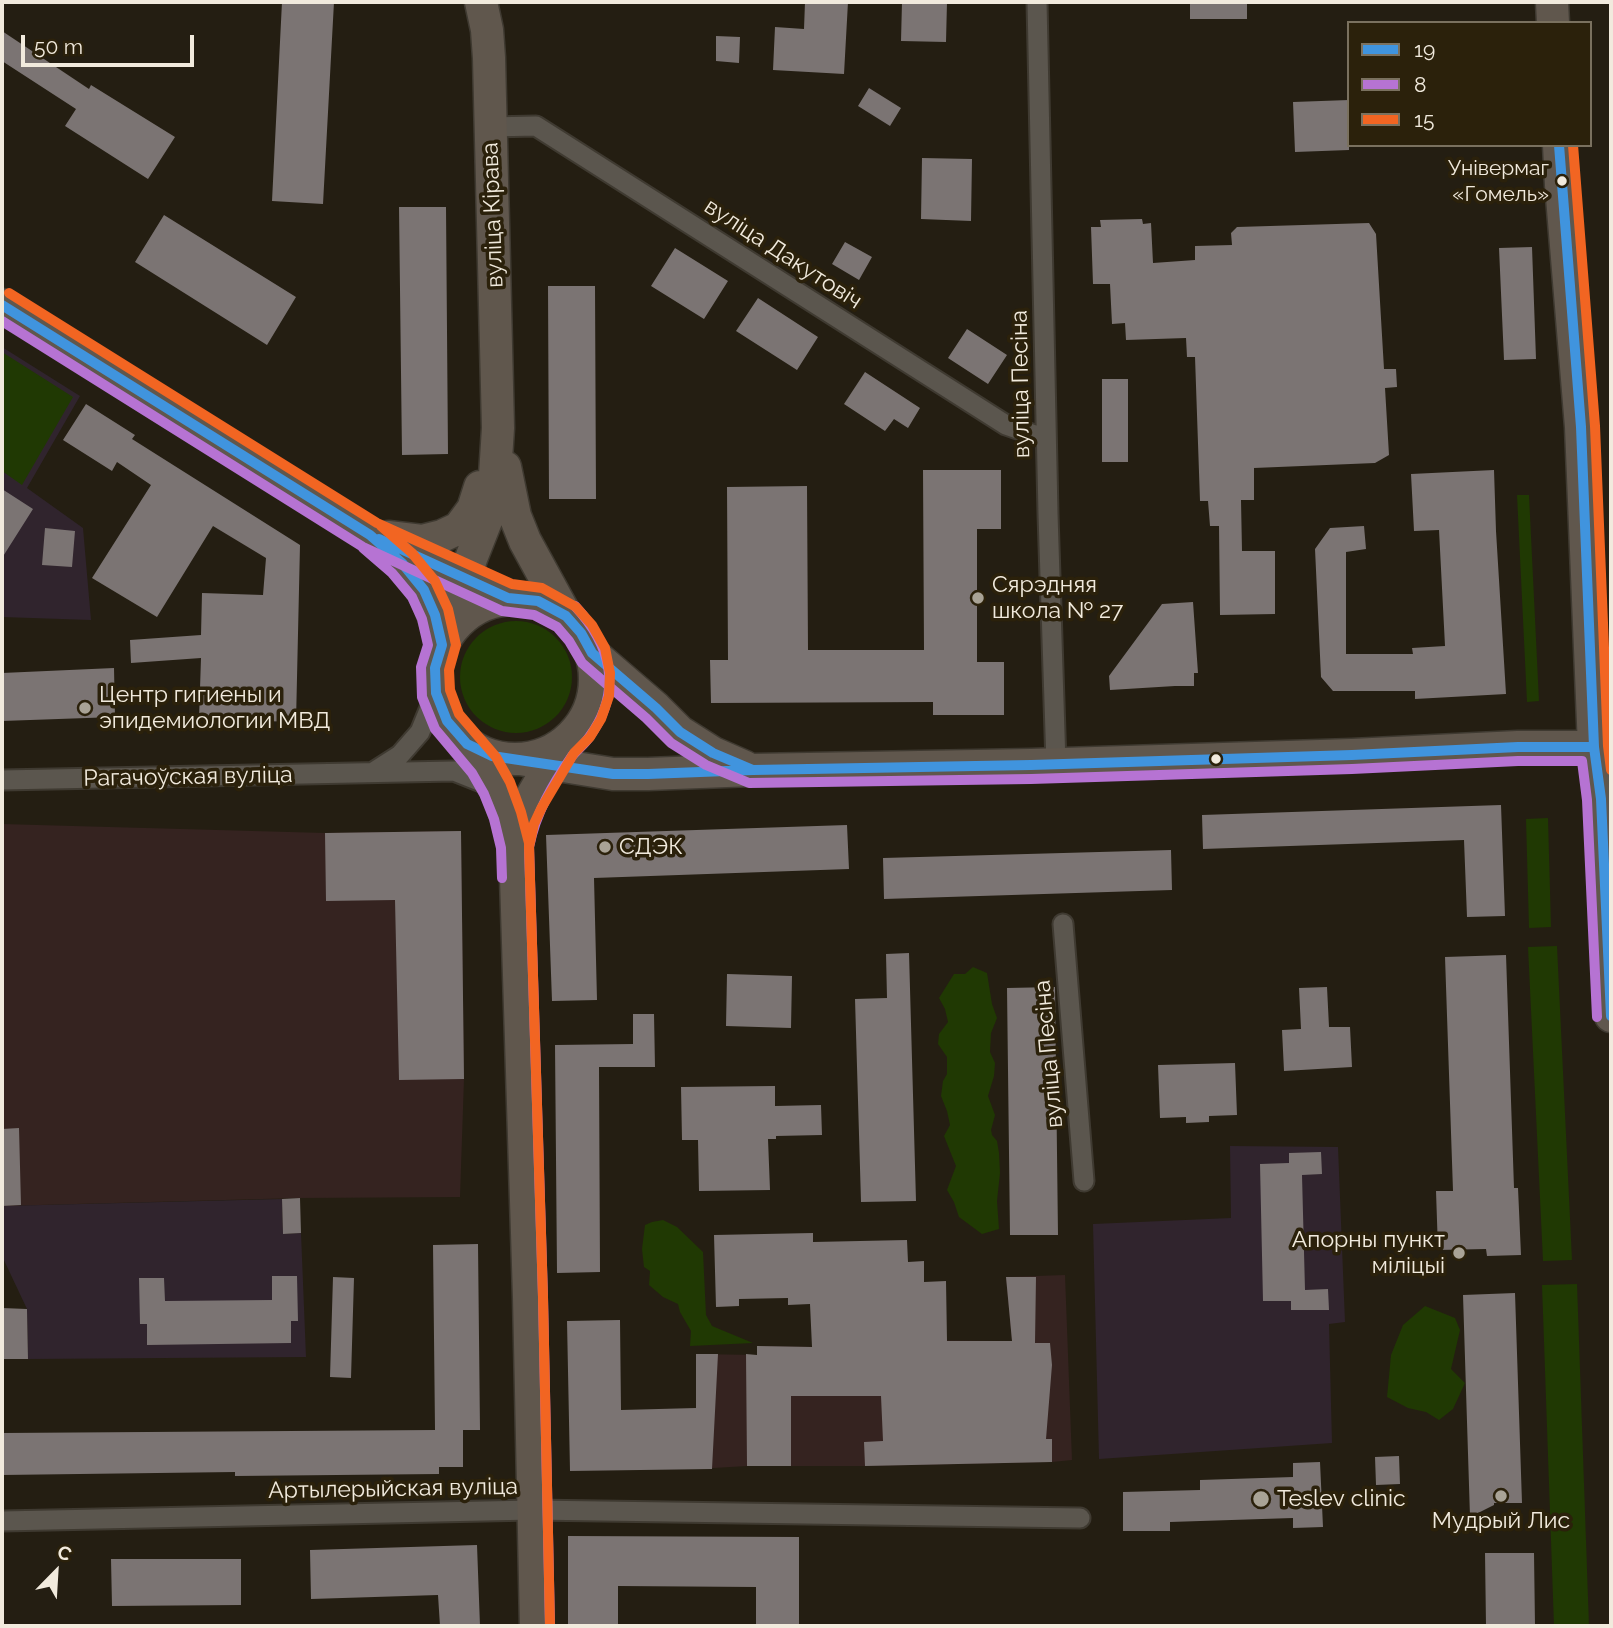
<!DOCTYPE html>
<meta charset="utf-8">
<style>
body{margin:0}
#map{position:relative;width:1613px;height:1628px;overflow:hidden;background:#241e12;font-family:Raleway,sans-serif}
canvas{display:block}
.frame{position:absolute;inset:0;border:4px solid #f1eadd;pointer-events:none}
.legend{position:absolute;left:1347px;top:21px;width:245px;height:126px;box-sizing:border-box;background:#2b210b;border:2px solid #7a715f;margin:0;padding:9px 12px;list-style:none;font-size:21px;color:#f1eadd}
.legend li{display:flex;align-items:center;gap:14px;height:35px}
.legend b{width:35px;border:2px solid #7a715f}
.north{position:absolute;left:21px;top:1537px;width:70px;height:70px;-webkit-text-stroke:5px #2b210b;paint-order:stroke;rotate:24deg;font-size:19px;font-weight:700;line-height:28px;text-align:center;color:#f1eadd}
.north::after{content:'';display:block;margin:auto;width:24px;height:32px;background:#f1eadd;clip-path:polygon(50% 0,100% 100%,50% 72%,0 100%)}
.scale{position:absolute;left:21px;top:35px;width:173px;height:32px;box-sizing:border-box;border:4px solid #f1eadd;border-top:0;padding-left:9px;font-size:21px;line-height:24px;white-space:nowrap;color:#f1eadd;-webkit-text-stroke:5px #2b210b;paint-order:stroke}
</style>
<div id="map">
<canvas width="1613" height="1628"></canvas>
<div class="frame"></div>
<ul class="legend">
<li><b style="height:9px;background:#4094de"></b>19</li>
<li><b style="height:9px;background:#b673d3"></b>8</li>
<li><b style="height:9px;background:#f26522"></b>15</li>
</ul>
<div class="north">С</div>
<div class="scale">50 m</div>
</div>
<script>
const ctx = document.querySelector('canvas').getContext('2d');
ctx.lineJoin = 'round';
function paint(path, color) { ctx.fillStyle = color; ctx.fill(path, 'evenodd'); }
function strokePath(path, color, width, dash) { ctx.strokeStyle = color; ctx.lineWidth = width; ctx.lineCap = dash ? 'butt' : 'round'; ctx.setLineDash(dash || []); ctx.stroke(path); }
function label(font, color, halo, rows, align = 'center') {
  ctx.font = font + ' Raleway,sans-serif'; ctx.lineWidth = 7; ctx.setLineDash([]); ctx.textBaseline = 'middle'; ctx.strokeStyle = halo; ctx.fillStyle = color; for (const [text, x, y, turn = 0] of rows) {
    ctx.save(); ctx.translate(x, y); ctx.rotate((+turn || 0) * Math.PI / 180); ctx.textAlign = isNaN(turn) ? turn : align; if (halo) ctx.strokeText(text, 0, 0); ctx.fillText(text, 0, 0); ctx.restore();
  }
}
const industrial = new Path2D(`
 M2,824L325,833L461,831L464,1079L460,1197L300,1198L2,1206Z
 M1065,1275L1072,1460L1052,1462L865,1466H747L697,1469L696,1354L757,1355V1346L883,1348L884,1340L1012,1341L1006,1277Z`);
const education = new Path2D(`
 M2,347L80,396L27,488L83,528L91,620L2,617Z
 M1230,1146L1338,1147L1345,1322L1329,1324L1332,1443L1099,1459L1093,1224L1231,1218Z
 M282,1199L283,1234L301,1233L306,1357L28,1359L27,1309L2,1256V1206Z`);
const green = new Path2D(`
 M2,352L73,397L22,485L2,471Z
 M1517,495H1529L1539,701L1527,702Z
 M460 677a56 56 0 1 1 112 0a56 56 0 1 1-112 0Z
 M1548,818L1551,927L1529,928L1526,819Z
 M1557,946L1572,1260L1543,1261L1528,947Z
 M973,967L987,973L992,1004L997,1018L991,1033L990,1052L995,1063L994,1076L988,1096L995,1115L991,1130L992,1135L997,1141L999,1153L1000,1173L997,1201L999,1229L982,1234L959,1217L954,1202L947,1190L956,1166L944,1136L950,1125L947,1111L941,1096L943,1081L947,1074V1057L938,1044L939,1034L948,1022L945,1009L939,998L954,974H965Z
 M663,1220L677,1227L703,1252L706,1315L712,1326L753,1343L690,1346L691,1331L680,1312L678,1304L663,1297L649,1285L650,1271L644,1267L642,1249L645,1225L652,1222Z
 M1577,1284L1589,1626H1554L1542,1285Z
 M1425,1306L1455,1318L1460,1330L1451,1369L1465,1383L1453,1409L1439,1420L1426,1412L1408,1408L1387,1397L1391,1355L1403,1325Z`);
const building = new Path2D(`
 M282,2H334L323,204L272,201Z
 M805,2H848L844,74L773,70L775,27L804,29Z
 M902,2H947L946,42L901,41Z
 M1190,2H1247V19H1190Z
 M2,31L89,89L91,85L175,137L148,179L65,126L76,109L2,61Z
 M716,36L740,37L739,63L716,61Z
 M869,88L901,108L890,126L858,106Z
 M1349,100V150L1295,152L1293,102Z
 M922,158L972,159L971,221L921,219Z
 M399,207H446L448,454L402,455Z
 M164,215L296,297L267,345L135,262Z
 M1142,219L1143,224L1151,223L1153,263L1195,260V246L1232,245L1231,233L1237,227L1369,223L1376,234L1384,369H1396L1397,387L1385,388L1389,455L1375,463L1254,468V500H1241L1242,551H1275V614L1220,615L1219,526H1210L1208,501H1200L1195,357H1187L1186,338L1126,340L1125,323L1112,324L1110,284H1093L1091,227H1101L1100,220Z
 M845,242L872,257L859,280L832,264Z
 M1532,247L1536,359L1504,360L1499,248Z
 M675,248L728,281L704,319L651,286Z
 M548,286H595L596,499H549Z
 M758,298L818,337L797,370L736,331Z
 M967,329L1007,355L988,384L948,358Z
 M865,372L920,408L908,428L894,419L885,431L844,404Z
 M1102,379H1128V462H1102Z
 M86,404L135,435L132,439L300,545L296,722L199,719L201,658L131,663L130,640L201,635L202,593L263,595L266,558L213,526L157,617L92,578L151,485L117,462L112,471L63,440Z
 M923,470H1001V529H977V662H1004V715H933V702L711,703L710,660H728L727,487L807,486L808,650H924Z
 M1494,470L1496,531L1506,694L1415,699V691H1333L1321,677L1315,549L1330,528L1364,526L1366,549L1346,552V654H1413L1412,648L1445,646L1439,530L1414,531L1411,474Z
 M2,489L33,509L2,558Z
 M45,528L75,531L72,567L42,565Z
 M1193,602L1198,673H1194V686H1175L1110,690L1109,676L1162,604Z
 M114,668L115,717L2,721V673Z
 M1501,805L1505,916L1467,917L1464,840L1203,849L1202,815Z
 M847,825L849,869L594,878L597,1000L552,1001L546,835Z
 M461,831L464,1079L399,1080L395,900L326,901L325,833Z
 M1171,850L1172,890L884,899L883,858Z
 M909,953L916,1201L861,1202L855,999L887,998L886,954Z
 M1506,955L1514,1188H1518L1521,1255L1487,1256L1486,1249L1438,1250L1436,1191H1453L1445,957Z
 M727,974L792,976L791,1028L726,1026Z
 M1055,987L1058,1235H1010L1007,988Z
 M1327,987L1329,1027H1350L1352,1067L1284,1071L1282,1030L1301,1029L1299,988Z
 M633,1014H654L655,1067H599L600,1272L557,1273L555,1045L633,1044Z
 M1235,1063L1237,1115L1209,1116V1122L1186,1123V1117L1160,1118L1158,1065Z
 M775,1086V1106L821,1105L822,1135L776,1136V1139H768L770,1190L699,1191L698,1140H682L681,1087Z
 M19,1128L21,1205L2,1206V1129Z
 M1321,1152L1322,1174L1302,1175L1305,1290L1328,1289L1329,1310H1291V1301H1263L1260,1164L1289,1163V1153Z
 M300,1198L301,1233L283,1234L282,1199Z
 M813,1233V1242L907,1240L908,1262L924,1261V1282L946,1281L947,1341H1012L1006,1277H1036L1035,1343H1050L1052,1365L1046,1439H1052V1462L865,1466L864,1442L883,1441L881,1396H791V1466H747L746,1354L757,1355V1346L812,1347L810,1304L788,1305V1298L739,1299V1306L716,1307L714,1235Z
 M478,1244L480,1430H463V1467H439V1474L235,1476V1472L2,1475V1433L435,1430L433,1245Z
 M272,1276H297L298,1321H291V1343L147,1345V1324H140L139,1278H164L165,1301L272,1300Z
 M333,1277L354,1278L351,1378L330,1377Z
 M1515,1293L1522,1503H1494V1505L1470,1517L1463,1295Z
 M2,1308L27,1309L28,1359H2Z
 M620,1320L621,1410L696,1408V1354H718L712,1469L570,1471L567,1321Z
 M1399,1456L1400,1484L1376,1485L1375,1457Z
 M1320,1462L1323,1527L1293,1528V1518L1170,1522V1531H1123V1492L1200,1490V1480L1293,1477V1463Z
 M568,1536L799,1537V1626H756V1587L618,1586V1626H568Z
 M477,1545L480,1626H440L438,1595L311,1599L310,1550Z
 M1485,1553H1534L1535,1626H1486Z
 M111,1559H241V1605L112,1606Z`);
const street = new Path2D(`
 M1037,2L1048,514L1056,764
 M490,127L536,126L1006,425L1046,439
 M375,771L400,755L420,732L436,693
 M2,780L454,771L494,787
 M1063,924L1084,1181
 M2,1521L533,1510L1080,1518`);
const primary = new Path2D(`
 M1552,2L1553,23
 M1559,145L1561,185L1581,427L1594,747L1601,799L1611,1016
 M2,305L160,405L370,535L508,598
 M505,467L515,516L525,541L566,616
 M388,537L422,541L442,536L459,528L473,509L480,487
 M386,550C422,581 431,600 442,645
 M435 679a80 80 0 1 1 160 0a80 80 0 1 1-160 0Z
 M442,645L472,556L491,508L494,491L498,428L489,58L487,30L481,2
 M592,653L656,708L680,732L713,753L745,767
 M467,744C494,778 504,804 515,846L529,1297L536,1626
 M520,759L613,774H648L753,770L1031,765L1352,755L1518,747H1594
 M515,846L521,820L529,801L560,748`);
const bus1 = new Path2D(`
 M1559,145L1581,427L1594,747L1601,799L1611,1016
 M2,305L370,535L402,563L424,590L435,615L442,645L435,668L436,693L447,721L467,744L492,756L613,774H648L753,770L1031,765L1352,755L1518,747H1594
 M379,539L508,598L538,601L566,616L581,633L592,653L656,708L680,732L713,753L753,770H765`);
const bus2 = new Path2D(`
 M2,321L363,547L502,611L534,615L557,627L569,641L582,663L646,718L671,743L706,765L749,783L1031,779L1352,769L1518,761H1582L1587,800L1597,1017
 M363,548L392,573L412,597L422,619L428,645L421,667L422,697L435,729L472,773L484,794L494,819L501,848L502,878
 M550,1626L543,1297L529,847C536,813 552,785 572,756C578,749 585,744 590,736C623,690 611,645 575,606`);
const bus3 = new Path2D(`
 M1573,145L1595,426L1608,746L1611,770
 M9,293L377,523L512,584L542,588L576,607L592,625L605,648L610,673L609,696L601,719L590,737L574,753L542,807L534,824L529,847L543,1297L550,1626
 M381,526L412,553L435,581L448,609L456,645L449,670L450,690L459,714L496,757L510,782L521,812L529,843L530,878`);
const markers = [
 [1562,181,6,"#f1eadd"],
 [978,598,7,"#a9a396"],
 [85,708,7,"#a9a396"],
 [1216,759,6,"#f1eadd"],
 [605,847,7,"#a9a396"],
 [1459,1253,7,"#a9a396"],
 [1501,1496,7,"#a9a396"],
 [1261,1499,9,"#a9a396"]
];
const busNames = [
 ["Універмаг",1549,169],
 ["«Гомель»",1549,195]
];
const streetNames = [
 ["вуліца Кірава",493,215,-92],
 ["вуліца Дакутовіч",783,254,33],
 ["вуліца Песіна",1021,384,-91],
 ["Рагачоўская вуліца",188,777,-1],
 ["вуліца Песіна",1049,1054,-95],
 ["Артылерыйская вуліца",393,1489,-1]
];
const poiNames = [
 ["Сярэдняя",992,585],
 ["школа № 27",992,611],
 ["Центр гигиены и",99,695],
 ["эпидемиологии МВД",99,721],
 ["СДЭК",619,847],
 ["Апорны пункт",1445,1240,"right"],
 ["міліцыі",1445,1266,"right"],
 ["Teslev clinic",1277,1499],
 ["Мудрый Лис",1501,1521,"center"]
];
paint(industrial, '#352320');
paint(education, '#30242d');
paint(green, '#203903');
paint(building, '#7b7473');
strokePath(street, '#3f3a31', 23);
strokePath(primary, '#3f3a31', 35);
strokePath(street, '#5b564e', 19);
strokePath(primary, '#60574d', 32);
strokePath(bus1, '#4094de', 10);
strokePath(bus2, '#b673d3', 10);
strokePath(bus3, '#f26522', 10);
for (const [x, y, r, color] of markers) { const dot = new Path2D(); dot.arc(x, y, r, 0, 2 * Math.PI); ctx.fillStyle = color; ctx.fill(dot); strokePath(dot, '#2b210b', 2.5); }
label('21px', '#f1eadd', '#2b210b', busNames, 'right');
label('23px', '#f1eadd', '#2b210b', streetNames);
label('23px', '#f1eadd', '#2b210b', poiNames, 'left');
</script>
